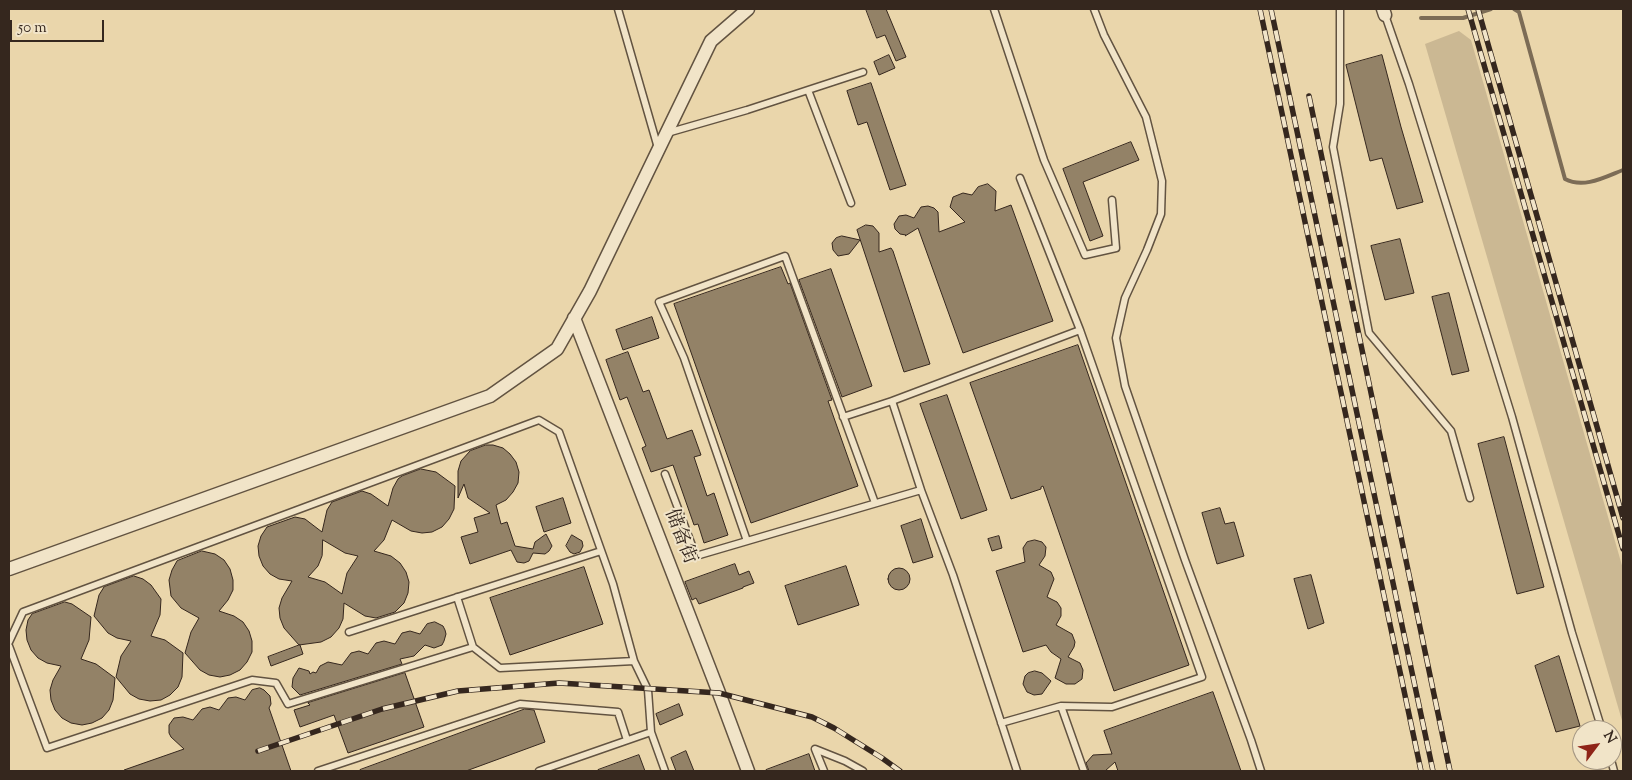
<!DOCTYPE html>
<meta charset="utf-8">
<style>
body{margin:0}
#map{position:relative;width:1632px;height:780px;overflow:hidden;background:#ead6ab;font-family:"Sorts Mill Goudy",serif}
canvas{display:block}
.frame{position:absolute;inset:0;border:10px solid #35271e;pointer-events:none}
.north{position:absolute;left:1572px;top:720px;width:50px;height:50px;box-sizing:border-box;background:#f1e4c8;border:1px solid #a69884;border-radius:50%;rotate:59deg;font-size:14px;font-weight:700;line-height:20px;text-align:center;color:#35271e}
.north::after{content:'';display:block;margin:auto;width:18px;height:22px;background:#8f2418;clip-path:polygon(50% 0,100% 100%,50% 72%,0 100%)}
.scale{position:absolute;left:10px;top:20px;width:94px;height:22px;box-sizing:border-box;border:2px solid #35271e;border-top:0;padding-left:6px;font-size:15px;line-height:18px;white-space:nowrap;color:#35271e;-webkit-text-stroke:4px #f1e4c8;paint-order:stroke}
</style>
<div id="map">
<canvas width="1632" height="780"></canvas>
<div class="frame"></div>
<div class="north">N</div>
<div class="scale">50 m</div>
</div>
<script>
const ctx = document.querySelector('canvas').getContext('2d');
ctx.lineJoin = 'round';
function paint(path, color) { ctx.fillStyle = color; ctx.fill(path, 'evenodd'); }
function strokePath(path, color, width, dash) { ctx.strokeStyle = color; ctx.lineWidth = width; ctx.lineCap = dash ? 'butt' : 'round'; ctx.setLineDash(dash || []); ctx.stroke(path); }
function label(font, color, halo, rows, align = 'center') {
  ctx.font = font + ' "Sorts Mill Goudy","Noto Serif SC",serif'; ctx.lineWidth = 4; ctx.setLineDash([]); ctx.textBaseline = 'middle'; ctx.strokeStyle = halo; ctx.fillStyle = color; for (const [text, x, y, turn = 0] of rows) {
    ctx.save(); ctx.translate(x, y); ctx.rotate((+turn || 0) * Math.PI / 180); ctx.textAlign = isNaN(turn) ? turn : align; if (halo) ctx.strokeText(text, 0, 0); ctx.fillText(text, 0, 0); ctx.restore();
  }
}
const green = new Path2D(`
 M1459,31L1471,40L1623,569V724L1425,44Z`);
const stream = new Path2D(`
 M1514,9L1519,12L1565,179C1584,189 1605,177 1623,170
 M1421,18H1463L1491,9`);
const building = new Path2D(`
 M866,9H886L906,57L896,61L885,35L877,38Z
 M889,55L895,68L879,75L874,62Z
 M1382,55L1401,127L1423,202L1397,209L1382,158L1370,161L1346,65Z
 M871,83L906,185L890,190L867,122L858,125L847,91Z
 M1131,142L1139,160L1083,182L1103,236L1090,241L1063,169Z
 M988,184L996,191L995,211L1011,205L1053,321L963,353L918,228L905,236L906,235L900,234L895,229L894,224L899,216L906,215L914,218L921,207L928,206L934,208L938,212L939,232L965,222L950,207L953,197L963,193L972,195L978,187Z
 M866,225L873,226L879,233V252L891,248L893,251L930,364L904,372L857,230Z
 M842,236L860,240L849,254L838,256L833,250L832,243L836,238Z
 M1400,239L1414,293L1385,300L1371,246Z
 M781,267L788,284L790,283L832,400L828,401L858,486L751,523L674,304Z
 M831,269L872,386L842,397L799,280Z
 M1449,293L1469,371L1452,375L1432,297Z
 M652,317L659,338L623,350L616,330Z
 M1078,345L1189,665L1114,691L1043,486L1041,487V489L1011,499L970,383Z
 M628,352L643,392L649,390L667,439L692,430L701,455L694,457L707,496L714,493L728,535L704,543L698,524L694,525L673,465L651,472L642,448L646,446L627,397L620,400L606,360Z
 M947,395L987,510L961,519L920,404Z
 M1504,437L1544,587L1517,594L1478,444Z
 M486,445H493L503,448L510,454L516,462L519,472L518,483L513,492L506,500L496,505L501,524L507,522L515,546L533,549L535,542L546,534L552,546L549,551L545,554L533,553L529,561L524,563L517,562L511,550L470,564L461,537L478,532L474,518L490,513L468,498L464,484L458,498V471L461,461L470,451Z
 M421,469L436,472L455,486L454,509L449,519L442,527L432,532L422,533L411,531L392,520L384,540L374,551L391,556L400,563L406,572L409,582L408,593L404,603L395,612L376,618L365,616L344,603L343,619L339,628L331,637L321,642L299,645L284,628L280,618L279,608L282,598L292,581L279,579L270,574L263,566L259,556L258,546L261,536L267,527L295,517L305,519L322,532L327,510L332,502L362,491L371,494L388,506L393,488L398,479L402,476ZM323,540L345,553L358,556L347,573L342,594L325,582L308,577L318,566L322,556Z
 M563,498L571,523L544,532L536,507Z
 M1220,508L1225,524L1234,522L1244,556L1217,564L1202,513Z
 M921,519L933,557L913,563L901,526Z
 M572,535L582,541L583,546L580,552L574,554L570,552L566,546Z
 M999,536L1002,548L992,551L988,539Z
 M1035,540L1042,542L1046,547L1045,556L1039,565L1051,572L1054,579L1047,597L1057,602L1061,608V616L1056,625L1072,634L1075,642L1074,647L1068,657L1080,663L1083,670L1082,679L1075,684H1066L1055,678L1061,659L1051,652L1046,645L1023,652L996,571L1025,562L1023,548L1027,542Z
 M202,551L215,554L224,560L230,569L233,580V590L228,600L219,611L234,616L243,622L249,631L252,641V652L247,662L240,670L230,675L220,677L209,675L200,670L185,653L191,632L199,618L181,608L171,596L169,580L172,570L177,561Z
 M735,564L739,575L749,571L754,583L743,587V588L699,604L696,598L692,600L685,582Z
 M846,566L859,605L798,625L785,586Z
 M584,567L603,624L510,655L490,598Z
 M888 579a11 11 0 1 1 22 0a11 11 0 1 1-22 0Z
 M1311,575L1324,623L1308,629L1294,579Z
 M134,576L143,579L151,585L161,599L160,615L151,636L165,640L183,653L182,677L178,687L170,695L161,700L150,701L139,699L130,694L116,677L121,656L131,641L117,638L108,633L94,616L99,595L104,587Z
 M65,602L72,604L91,617L89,640L81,659L96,664L115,678L113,700L109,710L102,718L92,723L82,725L71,723L62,718L55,710L51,700L50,690L53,680L61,666L47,663L38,658L31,650L27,640L26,630L28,620L32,614Z
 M435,622L443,626L445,630L446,634L444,641L442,645L434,648L425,645L414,656L400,659L402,664L300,695L292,687L293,678L299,668L309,671L310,674L313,672L316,673L320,666L328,662L342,665L351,653L359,651L368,654L376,643L384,641L395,644L402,633L410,631L420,634L427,624Z
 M300,645L303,654L271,666L268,657Z
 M1559,656L1580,726L1556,732L1535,666Z
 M1035,671L1042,673L1051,681L1042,694L1034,695L1027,692L1023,684L1025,676L1028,673Z
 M405,673L424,727L348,753L334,715L300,727L294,710L310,705L308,703Z
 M260,688L264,690L270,696L271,704L269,708L291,771H124V770L184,749L171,737L169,733V725L174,718L183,717L193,720L202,709L210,707L219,710L228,698L236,697L245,700L252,690Z
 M1213,692L1241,771H1118L1115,762L1105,771H1089L1086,763L1093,755L1112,754L1104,731Z
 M679,704L683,715L660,725L656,714Z
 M525,709L534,710L545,742L466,771H360V770Z
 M686,751L694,771H676L671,758Z
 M809,754L815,771H766V770Z
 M639,755L645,771H598V770Z`);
const service = new Path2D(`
 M618,9L658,148
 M994,9L1044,160L1085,255L1116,248L1112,200
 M1094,9L1104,35L1146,117L1162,181L1161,214L1147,250L1125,298L1116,338L1125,386L1185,560L1251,740L1261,771
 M1340,9V104L1333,147L1369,333L1451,431L1470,498
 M1385,15L1409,84L1512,417L1572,633L1602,730
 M808,90L851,203
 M667,133L747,110L863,72
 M843,417L892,401
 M665,474L696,556L921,490L953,575L1017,771
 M921,490L892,401L1080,330
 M747,541L684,358L659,302L785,256L875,503
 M457,597L473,647L500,668L634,661
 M349,632L601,551
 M9,642L23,612L539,420L559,432L613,584L634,661L648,690L651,732L665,771
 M9,646L47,748L252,680L276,683L288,704L473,647
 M1061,706L1084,771
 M1001,723L1061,706L1112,707L1202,677L1080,330L1020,178
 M1611,760L1614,771
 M318,771L520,704L618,712L627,740
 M539,771L651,732
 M824,771L815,749L845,761L863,771`);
const minor = new Path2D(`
 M1383,9L1385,15
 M574,318L719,693L748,771
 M9,569L490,396L557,349L590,291L711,41L748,9`);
const rail = new Path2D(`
 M1260,9L1421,771
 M1271,9L1433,771
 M1468,9L1623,549
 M1478,9L1623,518
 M1309,96L1450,771
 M258,751L382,709L458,691L559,683L719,693L812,717L834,728L882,758L900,771`);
const streetNames = [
 ["储备街",679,537,69]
];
paint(green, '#cbb893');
strokePath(stream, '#7c6c56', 4);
paint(building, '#938267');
strokePath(building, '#35271e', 1);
strokePath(service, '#625341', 9);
strokePath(minor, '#625341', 15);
strokePath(service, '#f1e4c8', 6);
strokePath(minor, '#f1e4c8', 12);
strokePath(rail, '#35271e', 5.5);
strokePath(rail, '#f1e4c8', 4, [11]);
label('19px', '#35271e', '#f1e4c8', streetNames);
</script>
